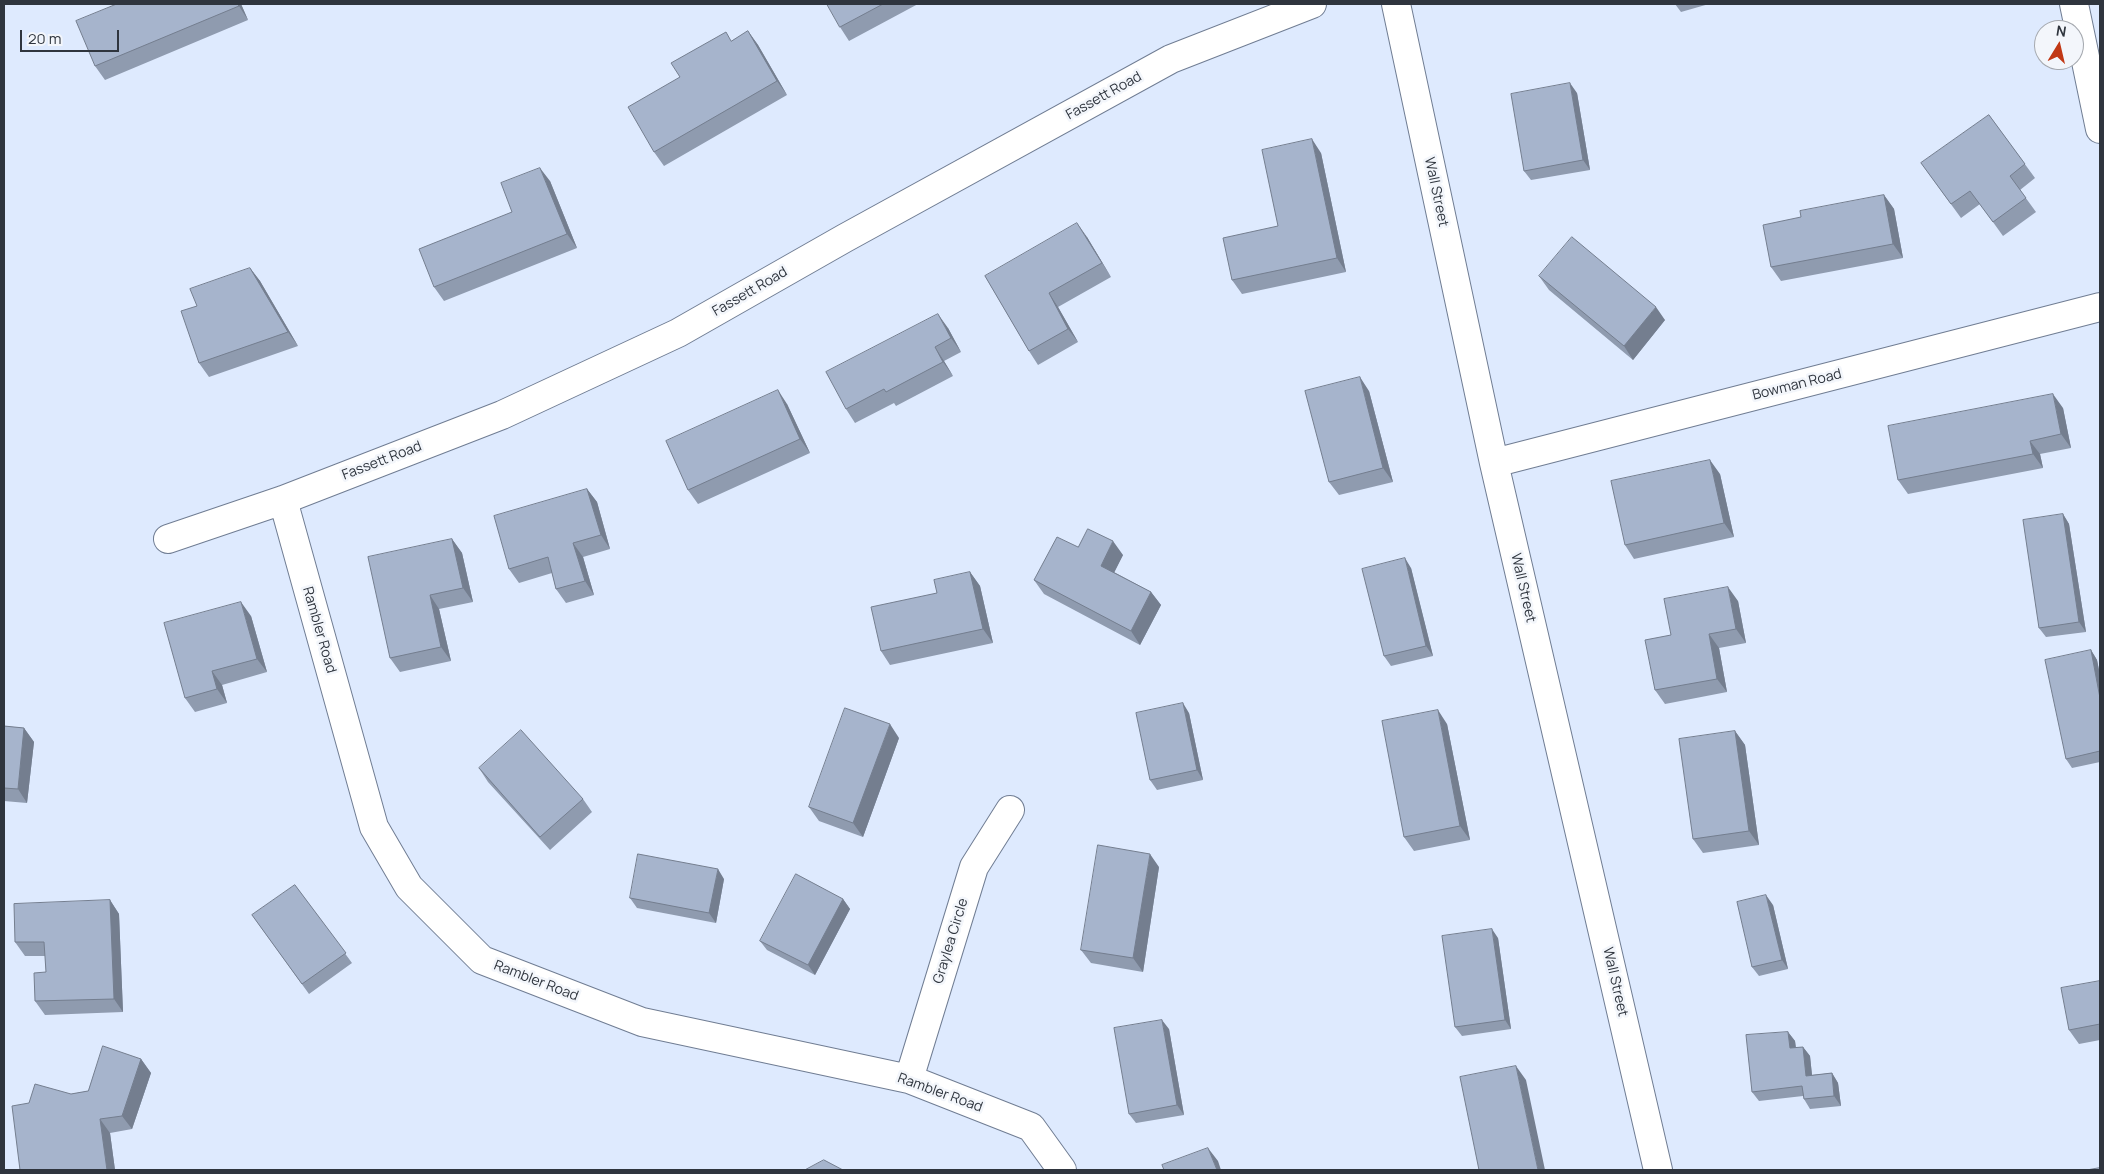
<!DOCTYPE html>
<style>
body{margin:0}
#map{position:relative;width:2104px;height:1174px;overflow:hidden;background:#deeafe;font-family:Manrope,sans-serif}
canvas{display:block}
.frame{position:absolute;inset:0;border:5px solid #2f353e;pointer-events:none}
.north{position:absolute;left:2034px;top:20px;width:50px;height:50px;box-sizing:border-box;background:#f3f6fb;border:1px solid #a5a9af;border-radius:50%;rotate:9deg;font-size:14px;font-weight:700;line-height:20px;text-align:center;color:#2f353e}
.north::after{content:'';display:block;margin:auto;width:18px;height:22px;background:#c13815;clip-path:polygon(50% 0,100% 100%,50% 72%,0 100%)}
.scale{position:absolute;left:20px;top:30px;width:99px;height:22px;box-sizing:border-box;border:2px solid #2f353e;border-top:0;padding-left:6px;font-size:15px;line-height:18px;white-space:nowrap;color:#2f353e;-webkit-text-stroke:4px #f3f6fb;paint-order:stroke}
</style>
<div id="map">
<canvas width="2104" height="1174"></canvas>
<div class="frame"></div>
<div class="north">N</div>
<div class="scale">20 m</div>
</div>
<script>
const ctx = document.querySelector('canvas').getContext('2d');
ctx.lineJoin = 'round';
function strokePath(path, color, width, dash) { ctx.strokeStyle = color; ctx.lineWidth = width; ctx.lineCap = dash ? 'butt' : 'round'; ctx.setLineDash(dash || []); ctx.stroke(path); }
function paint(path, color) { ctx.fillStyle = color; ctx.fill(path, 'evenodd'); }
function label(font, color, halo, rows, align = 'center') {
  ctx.font = font + ' Manrope,sans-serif'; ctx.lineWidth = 5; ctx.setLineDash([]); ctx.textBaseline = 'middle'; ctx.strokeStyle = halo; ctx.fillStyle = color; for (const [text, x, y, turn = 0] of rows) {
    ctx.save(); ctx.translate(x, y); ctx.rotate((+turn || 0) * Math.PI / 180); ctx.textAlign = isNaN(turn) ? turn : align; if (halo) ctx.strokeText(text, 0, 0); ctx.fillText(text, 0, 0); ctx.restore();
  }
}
const minor = new Path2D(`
 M1396,4L1494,463L1658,1170
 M2074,4L2100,129
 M1494,463L2100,307
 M283,500L374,827L409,887L482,960L642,1022L909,1079L1031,1127L1062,1170
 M168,539L283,500L502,415L678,333L845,238L1171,59L1312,4
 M909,1079L974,867L1010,810`);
const wall = new Path2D(`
 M117,4H241L248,20L105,80L95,66Z
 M827,4H918L849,41L840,27Z
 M1675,4H1709L1681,12Z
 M748,31L758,45L787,95L664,166L654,152L680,77L732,41Z
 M1577,93L1590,170L1531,180L1524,171Z
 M1989,115L2035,178L2020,190L2036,212L2003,236L1980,204L1961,218L1921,163Z
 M1321,153L1346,272L1242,294L1232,280L1278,226Z
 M550,181L577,248L444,301L434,287L512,212Z
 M1884,195L1894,209L1903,258L1781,281L1771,267L1801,217Z
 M1087,237L1111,277L1058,307L1078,342L1038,365L1029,351L985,276Z
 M250,268L260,281L298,346L209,377L199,363Z
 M1539,276L1665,320L1633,360L1549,290Z
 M948,328L961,352L944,361L953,376L896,406L894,403L855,423L846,409Z
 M1369,391L1393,482L1339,495L1329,482Z
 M787,404L810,453L698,504L688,490Z
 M2063,408L2071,448L2040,454L2043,468L1908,494L1898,480Z
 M1720,474L1734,537L1634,559L1625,545Z
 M587,489L597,502L610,549L583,557L594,595L566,603L556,589L552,573L519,583L509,569Z
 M2063,514L2069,524L2086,632L2046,637L2039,628Z
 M452,539L462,553L473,602L439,609L451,661L400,672L390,658Z
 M1078,547L1123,555L1114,572L1151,592L1161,605L1140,645L1044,594L1034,580Z
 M1411,568L1433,656L1391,666L1384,656Z
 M970,572L980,586L993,643L890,665L881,651L937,593Z
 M1738,601L1746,643L1719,648L1727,692L1665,704L1655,690L1671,635Z
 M251,616L267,672L222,685L227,703L195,712L185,698Z
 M2091,650L2097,660L2100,675V762L2072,768L2066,759Z
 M1189,713L1203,780L1157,790L1150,780Z
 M1447,724L1470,840L1414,851L1404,837Z
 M4,726L24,728L34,742L27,803L4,801Z
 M1735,731L1745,745L1759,845L1703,853L1693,839Z
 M899,738L863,837L819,821L809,807Z
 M479,768L583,799L592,812L550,850L488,782Z
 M1159,867L1143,972L1091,963L1081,950Z
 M724,879L716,923L637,908L630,898Z
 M295,885L352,963L309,994L252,915Z
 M843,899L850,909L815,975L767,950L760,941Z
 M110,900L119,914L123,1012L45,1015L35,1001L46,972L45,956H25L15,942Z
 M1773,905L1788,969L1759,976L1752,967Z
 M1498,938L1511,1029L1462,1036L1455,1027Z
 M2100,981V1040L2079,1044L2069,1030Z
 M1169,1029L1184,1115L1136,1123L1129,1114Z
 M1788,1032L1795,1041L1796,1048L1803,1047L1810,1056L1812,1075L1832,1073L1838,1083L1841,1106L1810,1109L1804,1099L1803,1096L1759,1101L1752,1092Z
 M141,1059L151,1073L132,1129L110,1133L115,1170H20L29,1103L71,1094L88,1091Z`);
const shadedWall = new Path2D(`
 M237,4H241L248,20L239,6Z
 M748,31L758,45L787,95L777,81Z
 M1570,83L1577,93L1590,170L1583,160Z
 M1312,139L1321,153L1346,272L1337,258Z
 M540,168L550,181L577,248L567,234Z
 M1884,195L1894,209L1903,258L1893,244Z
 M1077,223L1087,237L1111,277L1102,263Z
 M250,268L260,281L298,346L288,332Z
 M1049,293L1058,307L1078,342L1068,329Z
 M1656,307L1665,320L1633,360L1624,346Z
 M938,314L948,328L961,352L951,338Z
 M935,347L944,361L953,376L943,362Z
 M1360,377L1369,391L1393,482L1383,468Z
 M778,390L787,404L810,453L800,439Z
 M2053,394L2063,408L2071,448L2061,434Z
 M2030,441L2040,454L2043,468L2033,454Z
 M1710,460L1720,474L1734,537L1724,523Z
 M587,489L597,502L610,549L601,535Z
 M2063,514L2069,524L2086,632L2079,622Z
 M452,539L462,553L473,602L463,588Z
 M1113,541L1123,555L1111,579L1101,566Z
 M573,543L583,557L594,595L585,581Z
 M1405,558L1411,568L1433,656L1426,646Z
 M970,572L980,586L993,643L983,629Z
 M1728,587L1738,601L1746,643L1736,629Z
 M1151,592L1161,605L1140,645L1131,631Z
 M430,595L439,609L451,661L441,647Z
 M241,602L251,616L267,672L257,659Z
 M1709,634L1719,648L1727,692L1717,679Z
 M2091,650L2097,660L2100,675V698Z
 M212,671L222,685L227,703L217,689Z
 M1183,703L1189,713L1203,780L1197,770Z
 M1438,710L1447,724L1470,840L1460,826Z
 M890,724L899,738L863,837L853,823Z
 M24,728L34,742L27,803L18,789Z
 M1735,731L1745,745L1759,845L1749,831Z
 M1150,854L1159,867L1143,972L1133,958Z
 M718,869L724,879L716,923L709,913Z
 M1766,895L1773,905L1788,969L1782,960Z
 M843,899L850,909L815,975L808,965Z
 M110,900L119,914L123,1012L114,999Z
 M1492,929L1498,938L1511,1029L1505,1020Z
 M1162,1020L1169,1029L1184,1115L1177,1105Z
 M1788,1032L1795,1041L1797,1058L1790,1048Z
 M1803,1047L1810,1056L1813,1085L1806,1076Z
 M141,1059L151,1073L132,1129L122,1116Z
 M1516,1066L1526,1080L1545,1170H1538Z
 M1832,1073L1838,1083L1841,1106L1834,1096Z
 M100,1119L110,1133L115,1170H107Z
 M1208,1148L1218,1161L1221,1170H1217Z`);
const building = new Path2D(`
 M117,4H237L239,6L95,66L76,21Z
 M827,4H883L840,27Z
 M748,31L777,81L654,152L628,107L680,77L671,63L726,32L731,41Z
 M1570,83L1583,160L1524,171L1511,94Z
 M1989,115L2025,164L2010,176L2026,198L1993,222L1970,191L1951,204L1921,163Z
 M1312,139L1337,258L1232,280L1223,238L1278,226L1262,150Z
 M540,168L567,234L434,287L419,249L512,212L501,183Z
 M1884,195L1893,244L1771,267L1763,225L1801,217L1800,211Z
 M1077,223L1102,263L1049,293L1068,329L1029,351L985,276Z
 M1572,237L1656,307L1624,346L1539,276Z
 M250,268L288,332L199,363L181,311L197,306L190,289Z
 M938,314L951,338L935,347L943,362L886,392L884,389L846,409L826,372Z
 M1360,377L1383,468L1329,482L1305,391Z
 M778,390L800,439L688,490L666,441Z
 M2053,394L2061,434L2030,441L2033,454L1898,480L1888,426Z
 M1710,460L1724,523L1625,545L1611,481Z
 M587,489L601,535L573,543L585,581L556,589L548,557L509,569L494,516Z
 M2063,514L2079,622L2039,628L2023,520Z
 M1088,529L1113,541L1101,566L1151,592L1131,631L1034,580L1057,537L1078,547Z
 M452,539L463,588L430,595L441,647L390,658L368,557Z
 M1405,558L1426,646L1384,656L1362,569Z
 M970,572L983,629L881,651L871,607L937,593L934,580Z
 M1728,587L1736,629L1709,634L1717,679L1655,690L1645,640L1671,635L1664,599Z
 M241,602L257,659L212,671L217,689L185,698L164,623Z
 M2091,650L2100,698V751L2066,759L2045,660Z
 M1183,703L1197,770L1150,780L1136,713Z
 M845,708L890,724L853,823L809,807Z
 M1438,710L1460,826L1404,837L1382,721Z
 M4,726L24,728L18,789L4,788Z
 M521,730L583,799L540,837L479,768Z
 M1735,731L1749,831L1693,839L1679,739Z
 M1098,845L1150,854L1133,958L1081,950Z
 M638,854L718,869L709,913L630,898Z
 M796,874L843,899L808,965L760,941Z
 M295,885L346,953L302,984L252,915Z
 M1766,895L1782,960L1752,967L1737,902Z
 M110,900L114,999L35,1001L34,973L46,972L44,942H15L14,904Z
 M1492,929L1505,1020L1455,1027L1442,936Z
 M2100,981V1024L2069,1030L2061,988Z
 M1162,1020L1177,1105L1129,1114L1114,1028Z
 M1788,1032L1790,1048L1803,1047L1806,1076L1832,1073L1834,1096L1804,1099L1802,1086L1752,1092L1746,1035Z
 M103,1046L141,1059L122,1116L100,1119L107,1170H20L12,1106L29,1103L35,1084L71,1094L88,1091Z
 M1516,1066L1538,1170H1479L1460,1077Z
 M1208,1148L1217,1170H1164L1162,1165Z
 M824,1160L843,1170H805Z
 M2100,1168V1170H2087Z`);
const streetNames = [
 ["Fassett Road",1104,96,-29],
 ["Wall Street",1436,192,78],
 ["Fassett Road",750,292,-30],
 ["Bowman Road",1797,385,-14],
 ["Fassett Road",382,461,-21],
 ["Wall Street",1523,588,77],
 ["Rambler Road",319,630,74],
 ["Graylea Circle",951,941,-73],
 ["Rambler Road",536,981,21],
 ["Wall Street",1615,982,77],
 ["Rambler Road",940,1093,20]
];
strokePath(minor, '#707d93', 30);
strokePath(minor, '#fff', 28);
paint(wall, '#8f9baf');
paint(shadedWall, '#747e8f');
paint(building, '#a6b4cc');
strokePath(building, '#747e8f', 1);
label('14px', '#2f353e', '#f3f6fb', streetNames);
</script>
